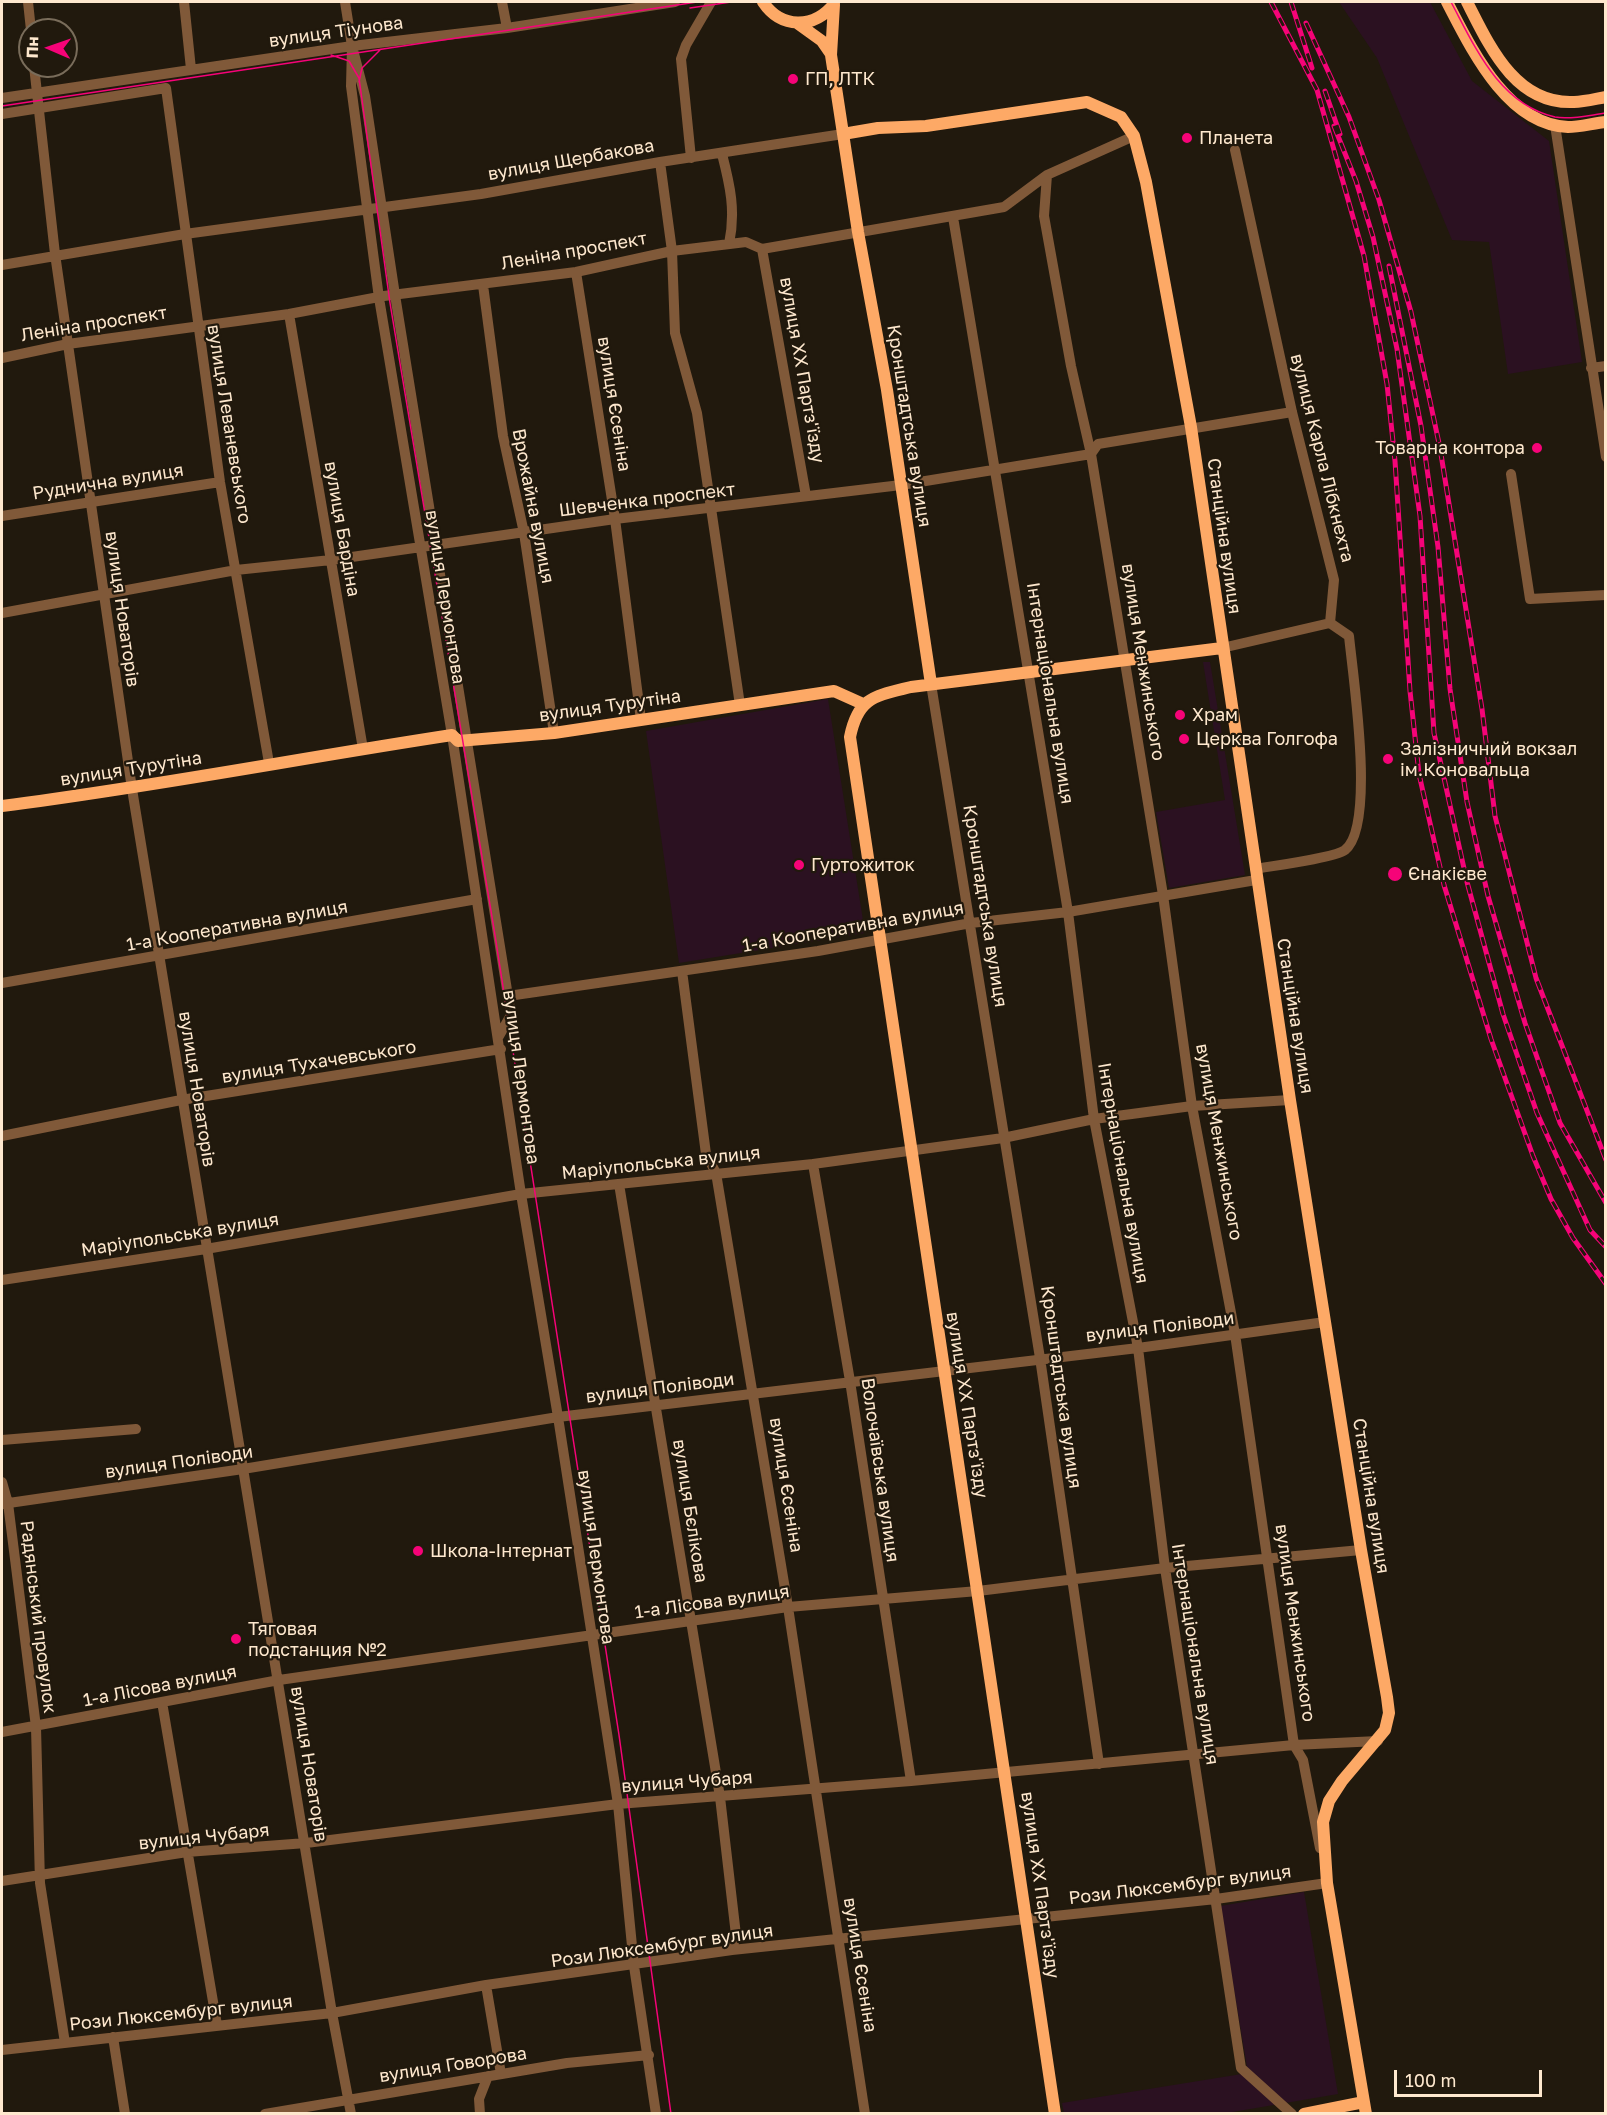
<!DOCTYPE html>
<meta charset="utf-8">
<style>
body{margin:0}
#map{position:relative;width:1607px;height:2115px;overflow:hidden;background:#21190d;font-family:"Golos Text",sans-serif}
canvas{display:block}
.frame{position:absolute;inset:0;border:3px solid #fee8ce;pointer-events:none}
.north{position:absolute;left:18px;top:18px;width:60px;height:60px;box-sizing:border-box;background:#21190d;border:2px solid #796c5a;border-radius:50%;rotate:272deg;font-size:16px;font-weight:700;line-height:24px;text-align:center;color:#fee8ce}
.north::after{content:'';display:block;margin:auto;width:21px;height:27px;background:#f60378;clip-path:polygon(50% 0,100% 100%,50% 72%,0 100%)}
.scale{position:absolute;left:1394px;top:2070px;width:148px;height:27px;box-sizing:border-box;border:3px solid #fee8ce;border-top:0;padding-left:8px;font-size:18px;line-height:21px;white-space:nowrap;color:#fee8ce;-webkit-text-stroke:4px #21190d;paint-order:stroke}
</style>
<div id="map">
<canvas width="1607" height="2115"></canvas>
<div class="frame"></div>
<div class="north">Пн</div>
<div class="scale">100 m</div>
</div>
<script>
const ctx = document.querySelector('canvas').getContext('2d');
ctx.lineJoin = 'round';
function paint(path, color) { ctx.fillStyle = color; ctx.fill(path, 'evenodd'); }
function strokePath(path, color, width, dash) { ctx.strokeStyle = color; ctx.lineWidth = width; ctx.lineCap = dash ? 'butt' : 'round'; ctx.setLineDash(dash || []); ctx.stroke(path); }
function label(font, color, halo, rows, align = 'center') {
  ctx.font = font + ' "Golos Text",sans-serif'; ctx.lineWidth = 4.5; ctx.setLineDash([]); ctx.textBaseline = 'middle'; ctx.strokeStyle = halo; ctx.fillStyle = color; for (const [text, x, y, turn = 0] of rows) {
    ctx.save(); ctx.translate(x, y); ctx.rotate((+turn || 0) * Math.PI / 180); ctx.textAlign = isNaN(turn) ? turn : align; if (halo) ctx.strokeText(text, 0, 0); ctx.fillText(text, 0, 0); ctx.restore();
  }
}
const green = new Path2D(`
 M1339,2H1430L1472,81L1549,141L1582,362L1508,374L1489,242L1452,240L1377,58Z
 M1203,662H1210L1245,875L1169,888L1156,812L1225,800Z
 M828,699L865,933L679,963L646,731Z
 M1304,1892L1338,2094L1221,2114L1064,2113L1062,2103L1248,2073L1220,1906Z`);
const street = new Path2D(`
 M28,2L31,30
 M184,2L191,69
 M345,2L352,46L365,96L395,295L508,996
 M502,2L507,28
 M352,46L351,86L379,298L452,735L521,1194L558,1417L618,1804L634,1966L656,2114
 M34,66L55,254L132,789L332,2013L351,2114
 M2,98L352,46L507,28L675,2
 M2,114L166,88L220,482L269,763
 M1555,125L1606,457
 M1235,150L1292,412L1334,580L1330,623L1349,636C1353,677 1376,826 1345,850C1334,858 1272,866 1255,869
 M722,154C730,185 736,211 729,244
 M691,158L681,59L686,45L711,2
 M660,162L672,251L675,333L697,413L740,705
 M1047,175L1044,216L1071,366L1091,454L1163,895L1192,1106L1235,1334L1294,1745L1303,1760L1320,1848
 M953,217L1068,912L1094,1119L1138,1348L1165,1568L1241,2068L1292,2114
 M762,249L806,496
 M2,265L185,234L481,194L660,162L843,134
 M576,272L615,519L641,720
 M483,285L503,436L524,533L554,733
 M289,314L363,749
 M2,358L68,344L289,314L384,296L576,272L672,251L746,242L762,249L1004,207L1047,175L1134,136
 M1591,368L1606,366
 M1511,474L1530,599L1606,595
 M2,516L220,482
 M2,613L236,570L331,560L615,519L901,485L1091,454L1098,444L1292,412
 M1222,648L1330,623
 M931,684L1040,1358L1099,1764
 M682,971L706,1154L716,1173L788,1607L865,2114
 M2,983L477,899
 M499,1036L511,1015L508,996L818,951L971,923L1068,912L1256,880
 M2,1136L181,1100L501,1049
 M813,1164L850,1381L911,1781
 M619,1184L720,1797L736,1935L732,1950
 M2,1280L206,1249L521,1194L813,1164L1003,1138L1094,1119L1192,1106L1290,1100
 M2,1440L136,1429
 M2,1482L8,1503L36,1727L40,1883L65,2043
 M2,1504L243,1469L558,1417L1138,1348L1325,1322
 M162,1702L217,2025
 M2,1732L279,1680L788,1607L978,1591L1165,1568L1361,1550
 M2,1881L187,1852L306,1843L618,1804L911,1781L1294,1745L1378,1741
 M486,1985L501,2074
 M113,2037L125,2114
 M2,2050L332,2013L486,1985L732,1950L1216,1899L1327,1883L1326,1875
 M265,2114L567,2063L649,2055
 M480,2114L479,2099L488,2076`);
const secondary = new Path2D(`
 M763,2C781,29 814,29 834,4
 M1447,2C1471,48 1507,125 1568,127C1580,127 1594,123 1606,122
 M1467,2C1489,45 1515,105 1574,102C1584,102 1595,99 1606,97
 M834,5L831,55L858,232L887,390L931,684
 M797,23L822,41L831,54
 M843,134L878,128L926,126L1087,102L1121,117L1134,136L1146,182L1191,427L1290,1100L1361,1550L1387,1697L1389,1713L1385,1730L1342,1781L1329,1801L1323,1822L1327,1883L1366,2114
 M2,806C152,787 301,758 452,735L458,741L554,733L834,691L863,704
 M1055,2114L850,737C858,697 875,696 911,687L1222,648
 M1304,2114L1364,2102`);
const tram = new Path2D(`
 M1451,2C1475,47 1499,104 1555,117C1571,120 1590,115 1606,113
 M690,8L731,2
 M331,55L349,61L359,78L390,303L495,935L619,1735L671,2114
 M359,82L362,68L381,49
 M2,106L697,2`);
const rail = new Path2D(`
 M1271,2L1317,90L1364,256L1387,384L1395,461L1410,691L1419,774L1444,885L1491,1039L1533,1156L1551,1199L1573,1238L1606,1284
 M1291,2L1312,68
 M1306,23L1349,117L1379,200L1411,312L1440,448L1482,709L1495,816L1536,978L1606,1160
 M1325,91L1340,134
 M1334,126L1356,181L1373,237L1397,349L1420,516L1434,733L1467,882L1503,1014L1537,1113L1590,1230L1606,1247
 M1389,266L1421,426L1438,547L1450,689L1467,802L1488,896L1525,1023L1560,1123L1606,1203`);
const markers = [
 [793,79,6,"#f60378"],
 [1187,138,6,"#f60378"],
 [1537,448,6,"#f60378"],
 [1180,715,6,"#f60378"],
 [1184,739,6,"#f60378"],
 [1388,759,6,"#f60378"],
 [799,865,6,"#f60378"],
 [1395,874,8,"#f60378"],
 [418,1551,6,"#f60378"],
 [236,1639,6,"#f60378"]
];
const streetNames = [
 ["вулиця Тіунова",336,32,-8],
 ["вулиця Щербакова",571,160,-10],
 ["Леніна проспект",574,251,-10],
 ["Леніна проспект",94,324,-9],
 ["вулиця XX Партз'їзду",802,370,80],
 ["вулиця Єсеніна",614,404,81],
 ["вулиця Леваневського",229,424,81],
 ["Кронштадтська вулиця",909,426,81],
 ["вулиця Карла Лібкнехта",1322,458,76],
 ["Руднична вулиця",108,482,-9],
 ["Шевченка проспект",647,500,-7],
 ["Врожайна вулиця",533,506,79],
 ["вулиця Бардіна",342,529,80],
 ["Станційна вулиця",1224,536,82],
 ["вулиця Лермонтова",445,597,81],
 ["вулиця Новаторів",122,609,82],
 ["вулиця Менжинського",1143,662,81],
 ["Інтернаціональна вулиця",1050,693,81],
 ["вулиця Турутіна",610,706,-8],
 ["вулиця Турутіна",131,769,-9],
 ["Кронштадтська вулиця",985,906,81],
 ["1-а Кооперативна вулиця",237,926,-10],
 ["1-а Кооперативна вулиця",853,927,-10],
 ["Станційна вулиця",1295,1016,81],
 ["вулиця Тухачевського",319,1062,-9],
 ["вулиця Лермонтова",521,1077,82],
 ["вулиця Новаторів",197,1089,81],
 ["вулиця Менжинського",1219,1142,80],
 ["Маріупольська вулиця",661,1163,-6],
 ["Інтернаціональна вулиця",1123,1173,80],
 ["Маріупольська вулиця",180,1235,-9],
 ["вулиця Поліводи",1160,1327,-7],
 ["Кронштадтська вулиця",1061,1387,82],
 ["вулиця Поліводи",660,1388,-7],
 ["вулиця XX Партз'їзду",967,1405,81],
 ["вулиця Поліводи",179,1462,-8],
 ["Волочаївська вулиця",880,1470,82],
 ["вулиця Єсеніна",786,1485,81],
 ["Станційна вулиця",1371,1496,81],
 ["вулиця Бєлікова",690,1511,81],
 ["вулиця Лермонтова",596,1557,82],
 ["1-а Лісова вулиця",712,1602,-8],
 ["Радянський провулок",38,1617,83],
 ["вулиця Менжинського",1295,1623,82],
 ["Інтернаціональна вулиця",1195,1654,81],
 ["1-а Лісова вулиця",160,1686,-11],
 ["вулиця Новаторів",309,1764,81],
 ["вулиця Чубаря",687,1782,-4],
 ["вулиця Чубаря",204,1837,-6],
 ["вулиця XX Партз'їзду",1040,1885,82],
 ["Рози Люксембург вулиця",1180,1885,-7],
 ["Рози Люксембург вулиця",662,1946,-8],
 ["вулиця Єсеніна",860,1965,81],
 ["Рози Люксембург вулиця",181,2013,-6],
 ["вулиця Говорова",453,2065,-9]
];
const poiNames = [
 ["ГП, ЛТК",805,79],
 ["Планета",1199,138],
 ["Товарна контора",1525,448,"right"],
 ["Храм",1192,715],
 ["Церква Голгофа",1196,739],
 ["Залізничний вокзал",1400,749],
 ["ім.Коновальца",1400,770],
 ["Гуртожиток",811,865],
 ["Єнакієве",1408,874],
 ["Школа-Інтернат",430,1551],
 ["Тяговая",248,1629],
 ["подстанция №2",248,1650]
];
paint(green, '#2b1121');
strokePath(street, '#805939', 10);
strokePath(secondary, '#fda966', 12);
strokePath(tram, '#f60378', 1.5);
strokePath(rail, '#f60378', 5);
strokePath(rail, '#21190d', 3, [9]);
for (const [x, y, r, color] of markers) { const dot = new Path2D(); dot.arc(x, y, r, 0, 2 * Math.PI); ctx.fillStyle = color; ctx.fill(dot); strokePath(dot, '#21190d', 2); }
label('18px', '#fee8ce', '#21190d', streetNames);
label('18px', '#fee8ce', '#21190d', poiNames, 'left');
</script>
